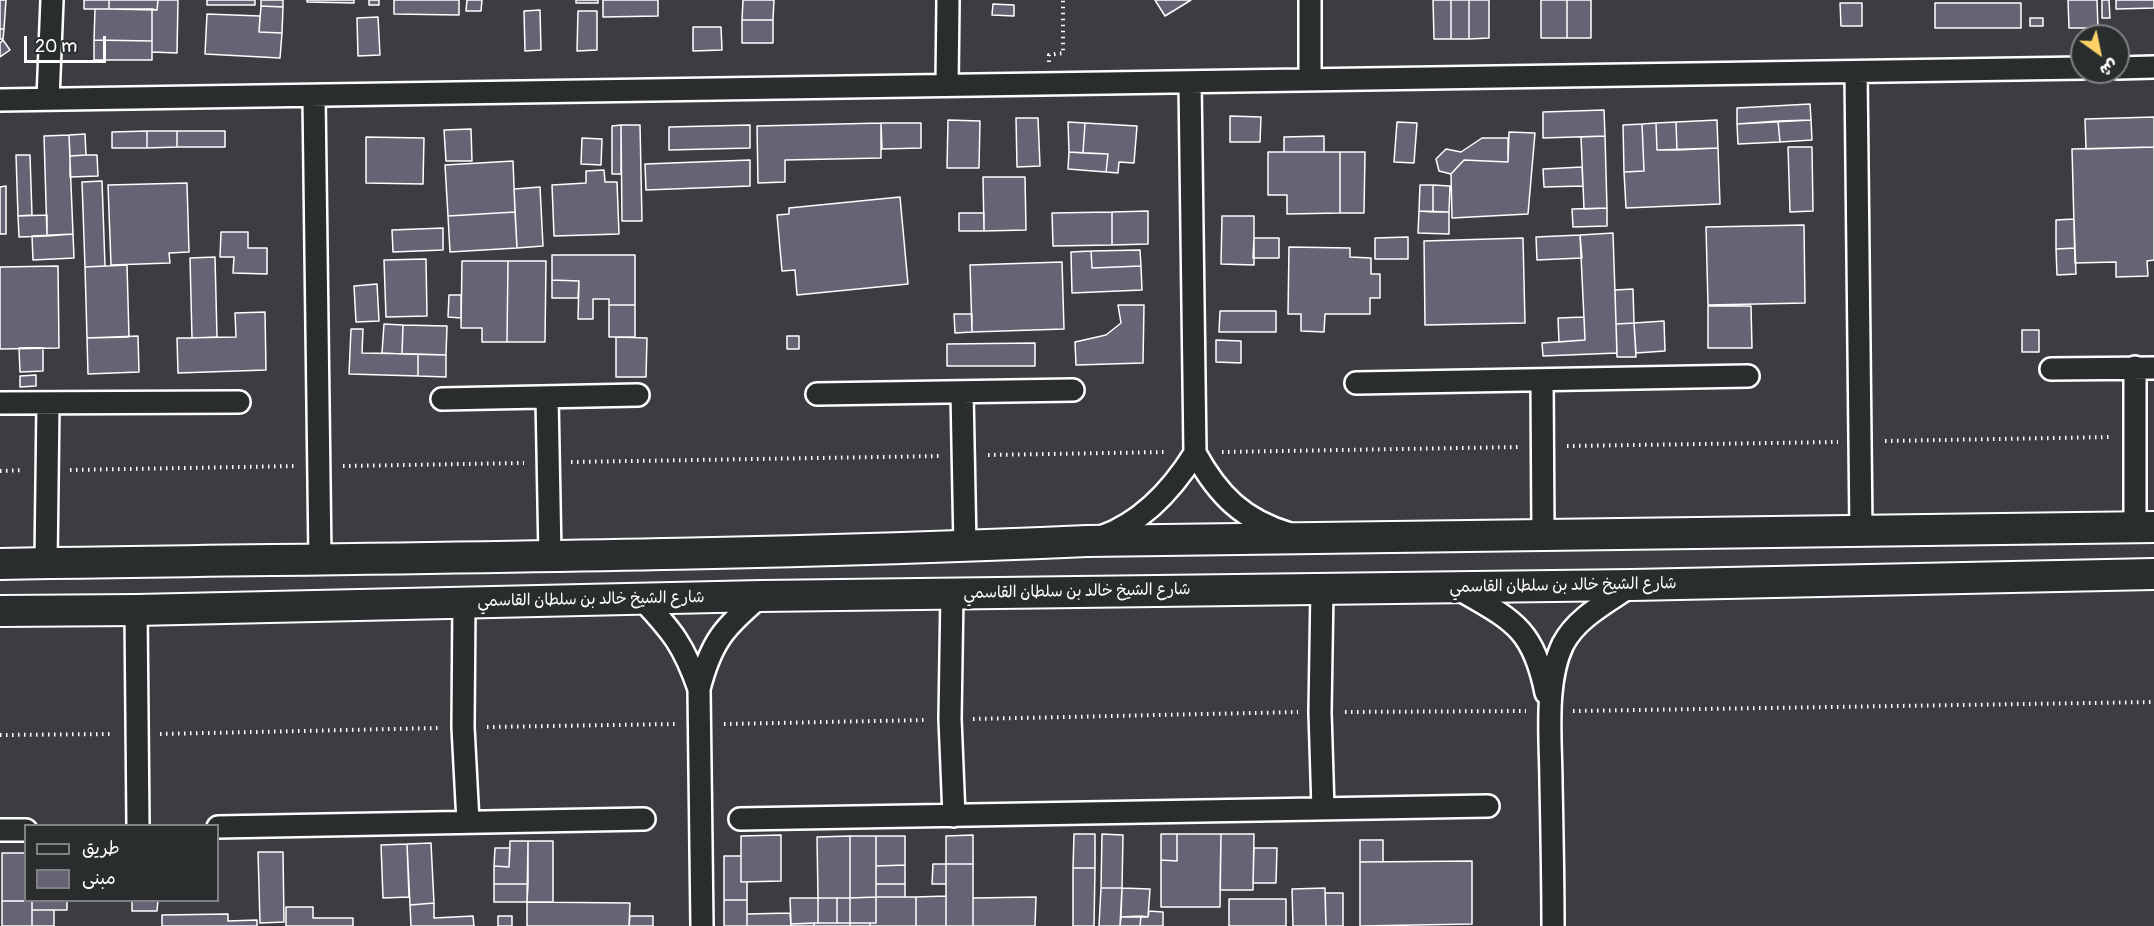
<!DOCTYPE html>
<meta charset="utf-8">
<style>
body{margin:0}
#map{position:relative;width:2154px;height:926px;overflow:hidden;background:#3c3d43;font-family:Pangolin,"Playpen Sans Arabic",sans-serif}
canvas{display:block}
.legend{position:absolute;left:24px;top:824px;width:195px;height:78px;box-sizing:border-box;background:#2a2d2e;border:2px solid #7f8182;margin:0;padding:8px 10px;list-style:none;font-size:18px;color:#fff}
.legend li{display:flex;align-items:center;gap:12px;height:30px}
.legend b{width:30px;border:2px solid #7f8182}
.north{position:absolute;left:2070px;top:24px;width:60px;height:60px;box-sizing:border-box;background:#2a2d2e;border:2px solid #7f8182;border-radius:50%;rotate:147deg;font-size:16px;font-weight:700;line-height:24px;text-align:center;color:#fff}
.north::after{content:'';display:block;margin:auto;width:21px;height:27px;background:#ffd166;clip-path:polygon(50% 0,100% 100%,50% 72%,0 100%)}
.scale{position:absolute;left:24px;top:36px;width:82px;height:27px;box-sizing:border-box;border:3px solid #fff;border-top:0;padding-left:8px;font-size:18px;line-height:21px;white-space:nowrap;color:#fff;-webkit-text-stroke:4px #2a2d2e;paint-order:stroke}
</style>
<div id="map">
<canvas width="2154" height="926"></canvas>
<ul class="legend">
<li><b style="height:8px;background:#2a2d2e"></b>طريق</li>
<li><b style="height:16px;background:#676374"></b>مبنى</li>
</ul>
<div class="north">ش</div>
<div class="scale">20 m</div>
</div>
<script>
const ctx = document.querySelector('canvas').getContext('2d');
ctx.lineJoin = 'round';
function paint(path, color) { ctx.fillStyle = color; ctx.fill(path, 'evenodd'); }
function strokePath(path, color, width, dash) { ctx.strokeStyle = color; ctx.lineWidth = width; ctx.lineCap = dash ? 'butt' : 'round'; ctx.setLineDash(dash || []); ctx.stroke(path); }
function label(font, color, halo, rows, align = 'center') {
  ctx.font = font + ' Pangolin,"Playpen Sans Arabic",sans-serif'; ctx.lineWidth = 6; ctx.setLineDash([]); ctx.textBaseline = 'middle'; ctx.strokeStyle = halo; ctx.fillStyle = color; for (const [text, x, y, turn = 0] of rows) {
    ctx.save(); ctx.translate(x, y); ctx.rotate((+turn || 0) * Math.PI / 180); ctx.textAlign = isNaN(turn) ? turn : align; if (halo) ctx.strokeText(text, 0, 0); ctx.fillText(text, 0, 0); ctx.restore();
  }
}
const building = new Path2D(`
 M0,0H6L4,29H0Z
 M84,0H109V9H84Z
 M109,0H158L157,10L109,9Z
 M158,0H178L177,53L152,52V9L157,10Z
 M207,0H255V5H207Z
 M261,0H283V7L261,6Z
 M307,0H354V3L307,2Z
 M369,0H379V5H369Z
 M394,0H459V15L394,14Z
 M467,0H482L481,11H466Z
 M576,0H598V3H576Z
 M603,0H658V16L603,17Z
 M743,0H774L773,20H742Z
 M1155,0H1191L1165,16Z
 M1433,0H1451V39H1434Z
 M1451,0H1469V39H1451Z
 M1469,0H1489V38L1469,39Z
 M1541,0H1567V38H1541Z
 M1567,0H1591V38H1567Z
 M2068,0H2097L2098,28H2069Z
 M2102,0H2109L2110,18H2102Z
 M2116,0H2154V8L2116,9Z
 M1840,3H1862V26H1841Z
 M1935,3H2021V28H1935Z
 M993,4L1014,5V16L992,15Z
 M261,6L283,7L282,33L259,32Z
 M95,9H152V41L94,40Z
 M540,10L541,50L525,51L524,11Z
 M578,11H597V50L577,51Z
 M207,14L260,16L259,32L282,33L280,58L205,54Z
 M378,17L380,55L358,56L357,18Z
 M2030,18H2043V26H2030Z
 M742,20H773V43H742Z
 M693,27H721L722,50L693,51Z
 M0,29H4L3,39H0Z
 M3,40L10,50L0,57V43Z
 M94,40L152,41V60H94Z
 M1810,104L1811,120L1737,124V108Z
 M1604,110L1605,136L1543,138V112Z
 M1230,116L1261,117L1260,142H1230Z
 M2154,117V147L2086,149L2085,119Z
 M1016,118H1038L1040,166L1017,167Z
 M948,120L980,121L979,168H947Z
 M1717,120L1718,148L1677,150L1676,122Z
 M1811,120L1812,140L1780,142L1778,121Z
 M1778,121L1780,142L1738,144L1737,124Z
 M1068,122L1085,123L1083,153L1069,152Z
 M1397,122L1417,123L1414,163L1394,162Z
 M1676,122L1677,150H1657L1656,123Z
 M881,123V158L785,160V182L758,183L757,126Z
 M881,123H921V148L882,149Z
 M1085,123L1137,126L1134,163L1119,162L1118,173L1106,172L1108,154L1083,153Z
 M1656,123L1657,150L1718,148L1720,204L1626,208L1624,172L1644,171L1642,124Z
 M1642,124L1644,171L1624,172L1623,125Z
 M621,125V174H612V126Z
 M621,125H640L642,221H622Z
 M750,125V148L669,150V127Z
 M471,129L472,161H446L444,130Z
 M147,131V148H112V132Z
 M147,131H177V147L147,148Z
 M177,131H225V147H177Z
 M1509,132L1535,133L1528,214L1452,218L1451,174L1464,160L1508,162Z
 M85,134L86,155L70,156L69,135Z
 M69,135L73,234L47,236L44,136Z
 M1324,136V152H1284V137Z
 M1605,136L1607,208L1584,209L1581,137Z
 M366,137L424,138L423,184L366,183Z
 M582,138L602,139L601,165L581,164Z
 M1482,138H1508V162L1464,160L1451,174L1439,171L1436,159L1446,149L1461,152Z
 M1788,147H1812L1813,211L1790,212Z
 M2154,147V260L2147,261L2148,276L2116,277V262L2075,263L2072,149Z
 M1069,152L1108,154L1106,172L1068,169Z
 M1268,152H1340V213L1287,214V195H1268Z
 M1340,152H1365L1364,213H1340Z
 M16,155H30L32,215L18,216Z
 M86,155H97L98,176L70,177V156Z
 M750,160V186L646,190L645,164Z
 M513,161L515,212L448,216L445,165Z
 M1582,167L1583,186L1544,187L1543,169Z
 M604,170L605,182H617L619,234L554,236L552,185L586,183V171Z
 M983,177H1025L1026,230L984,231Z
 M102,181L105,266L85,267L82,182Z
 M187,183L189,252L169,253L170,263L111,265L108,185Z
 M1420,185H1433V212L1419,211Z
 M1433,185L1450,186L1449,212H1433Z
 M6,186V234H0V187Z
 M540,187L543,246L517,248L514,189Z
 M900,197L908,284L797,295L795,270L782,271L777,215L789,214V208Z
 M1607,208V226L1573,227L1572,209Z
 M1148,211V244L1112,245V212Z
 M1419,211L1449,212V234L1418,233Z
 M515,212L517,248L450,252L448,216Z
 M1112,212V245L1053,246L1052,213Z
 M959,213H984V231H959Z
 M47,215V236L19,237L18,216Z
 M1222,216H1254V265L1221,264Z
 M2074,219L2075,248L2056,249V220Z
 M1804,225L1805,303L1708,305L1706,227Z
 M443,228V250L393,252L392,230Z
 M221,232H248V248H267V274L233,273L234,257H220Z
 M1613,233L1617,353L1543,356L1542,343L1585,340L1580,235Z
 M73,234L74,258L33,260L32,236Z
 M1580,235L1582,258L1537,260L1536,237Z
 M1408,237V259H1375V238Z
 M1254,238H1279V258H1253Z
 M1523,238L1525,323L1425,325L1424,241Z
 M1289,247L1350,248V257L1371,258V274H1380V298H1370V314H1325L1324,332L1301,331V314H1288Z
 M2075,248L2076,274L2057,275L2056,249Z
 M1140,250L1141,266L1092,268L1091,251Z
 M1091,251L1092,268L1141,266L1142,290L1072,293L1071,252Z
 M552,255H635V305H609V299H593V319H578L579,281L552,280Z
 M215,257L217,337L192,338L190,258Z
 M426,259L427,316L386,317L384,260Z
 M462,261H508L507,342H482V328H461Z
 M508,261H546L545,342H507Z
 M1062,262L1064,329L972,332L970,265Z
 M127,265L129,337L87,338L85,267Z
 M58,266L59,348L0,349V267Z
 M552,280L579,281L578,298H552Z
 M377,284L379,321L356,322L354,286Z
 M1633,289L1634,323L1616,324L1615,290Z
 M449,295H461V318L448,317Z
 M609,305H635V337H609Z
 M1118,305H1144L1143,363L1076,365L1075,342L1106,335L1121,323Z
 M1708,306H1751L1752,348H1708Z
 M1220,311H1276V332H1219Z
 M265,312L266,370L178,373L177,338L236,337L235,313Z
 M954,314H972V332L955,333Z
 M1584,317L1585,340L1559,342L1558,318Z
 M1664,321L1665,351L1636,353L1634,323Z
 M1634,323L1636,357H1617L1616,324Z
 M384,324L403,325L402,354L382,353Z
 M403,325L447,326L446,355L402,354Z
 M351,329H363L362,353L418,354V376L349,374Z
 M2022,330H2039V352H2022Z
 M138,336L139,372L88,374L87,338Z
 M787,336H799V349H787Z
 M616,337L647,338L646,377H616Z
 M1216,340L1241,341V363L1216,362Z
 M1035,343V366H947V344Z
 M19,348H43V371L20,372Z
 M418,354L446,355V377L418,376Z
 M36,375V386L20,387V376Z
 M1074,834H1095V868H1073Z
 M1102,834L1123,835L1122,888H1101Z
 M1161,834H1177V861L1161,860Z
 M1177,834H1221L1220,907H1161V860L1177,861Z
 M1221,834H1254L1253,890H1220Z
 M781,835V881L741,882V836Z
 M973,835V864H946V836Z
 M850,836H876V897L850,898Z
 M850,836V898H818L817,837Z
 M876,836H905V865L876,866Z
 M1360,840H1383V862H1360Z
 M510,841H528V884H494V866L509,867Z
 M528,841H553V902H527Z
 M431,843L434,903L410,905L407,844Z
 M407,844L409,897L383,898L381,845Z
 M495,848H510L509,867L494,866Z
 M1254,848H1277L1276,883H1253Z
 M258,852H283L284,922L260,923Z
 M2,853H26V900L32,901H2Z
 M724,856H741V882H747V900H724Z
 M1472,861V924L1360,926V862Z
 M933,864H946V884H932Z
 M946,864H973V926H946Z
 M905,865V884H876V866Z
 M1073,868H1095L1094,926H1073Z
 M494,884H528L527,902H494Z
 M876,884H905V897H876Z
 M1101,888H1122L1120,926H1099Z
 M1122,888L1150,889L1148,917H1121Z
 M1325,888L1326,926H1293L1292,889Z
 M1325,893H1343V926H1326Z
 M946,896V926H916V897Z
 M876,897V923H850V898Z
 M876,897H916V926H870V923H876Z
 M1036,897L1035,926H973V898Z
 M790,898H818V923L791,924Z
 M818,898H837V923H818Z
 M837,898H850V923H837Z
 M1229,899H1286V926H1229Z
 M67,900V910H32V900Z
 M132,900H158L157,911H132Z
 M724,900H747V926H724Z
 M2,901H32V926H2Z
 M527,902L630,903L629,926H527Z
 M434,903V918L473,916L474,926H411L410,905Z
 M286,907H313V918H353V926H286Z
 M32,910H54V926H32Z
 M1149,911L1163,912V926H1140L1141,916L1148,917Z
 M790,913L791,926H747V914Z
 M228,914V921L257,920V926H162V915Z
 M498,916H512V926H498Z
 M630,916H653V926H629Z
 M1141,916L1140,926H1120L1121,917Z
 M814,923V926H791V924Z
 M814,923H850V926H814Z
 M850,923H870V926H850Z`);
const path = new Path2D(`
 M1049,62V55L1063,53V0
 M1885,441L2111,437
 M1567,446L1838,442
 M1222,452L1520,447
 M988,455L1166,452
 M571,462L941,456
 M343,466L524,463
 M70,470L296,466
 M0,471L23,470
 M1573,711L2154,702
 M1345,712L1526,711
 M973,719L1298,712
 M724,724L926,720
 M487,727L677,724
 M160,734L440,728
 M0,735L113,734`);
const minor = new Path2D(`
 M1310,0V80
 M2118,68L2154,67
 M1856,72L1861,531
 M1190,82L1195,453C1218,495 1243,520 1290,534
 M947,85L948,0
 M314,96L320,559
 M48,99L52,0
 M0,100L2082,68
 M2135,367V527
 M2051,369L2154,368
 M1542,380L1543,535
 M1356,383L1748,376
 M962,392L965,547
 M817,394L1073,390
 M547,397L550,556
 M442,399L638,395
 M0,403L239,402
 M1101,537C1143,522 1172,490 1195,453
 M46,563L48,403
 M1457,588C1512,620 1533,627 1546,693
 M1322,589L1320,712L1323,809
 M952,593L950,719L954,816
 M642,599C673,632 684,646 699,689
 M464,602L463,727L468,822
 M136,610L138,826
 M740,819L1488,806
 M218,827L644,819
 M0,830H26
 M702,926L699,689C711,642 724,627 761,596
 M1553,926C1553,879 1552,832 1551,784C1551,742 1544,683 1563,644C1577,617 1608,602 1632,585`);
const secondary = new Path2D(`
 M0,564C362,558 725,557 1087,541L2154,527
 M0,611L136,610L761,596L1632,585L2154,574`);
const streetNames = [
 ["شارع الشيخ خالد بن سلطان القاسمي",1563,586,-1],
 ["شارع الشيخ خالد بن سلطان القاسمي",1077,592,-1],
 ["شارع الشيخ خالد بن سلطان القاسمي",591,600,-1]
];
paint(building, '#676374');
strokePath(building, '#fff', 1.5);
strokePath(minor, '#fff', 26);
strokePath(secondary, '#fff', 34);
strokePath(path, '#fff', 4, [1.5, 4.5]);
strokePath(minor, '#2a2d2e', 21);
strokePath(secondary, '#2a2d2e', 30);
label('16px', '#fff', '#2a2d2e', streetNames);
</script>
